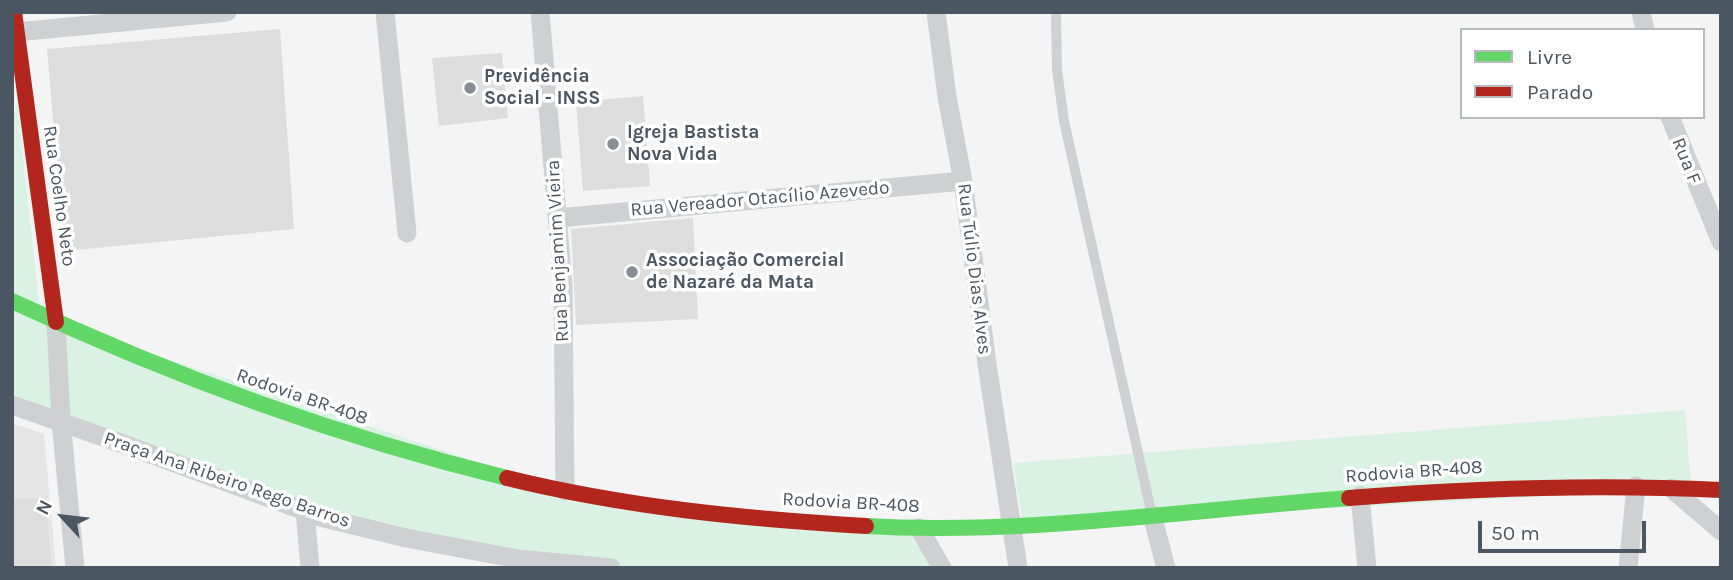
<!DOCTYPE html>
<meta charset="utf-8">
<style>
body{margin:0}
#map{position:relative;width:1733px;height:580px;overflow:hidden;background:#f4f4f4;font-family:Karla,sans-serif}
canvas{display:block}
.frame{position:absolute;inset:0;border:14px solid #4a5661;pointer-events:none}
.legend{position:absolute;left:1460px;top:28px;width:245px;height:91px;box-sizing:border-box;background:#fff;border:2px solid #b7bbc0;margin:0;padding:9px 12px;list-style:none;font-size:21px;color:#4a5661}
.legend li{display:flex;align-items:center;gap:14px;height:35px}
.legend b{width:35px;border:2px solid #b7bbc0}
.north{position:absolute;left:28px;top:482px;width:70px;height:70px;-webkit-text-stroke:5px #fff;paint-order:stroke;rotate:297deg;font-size:19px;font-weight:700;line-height:28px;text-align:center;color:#4a5661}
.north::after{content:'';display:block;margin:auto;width:24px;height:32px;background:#4a5661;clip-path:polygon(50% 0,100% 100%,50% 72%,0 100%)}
.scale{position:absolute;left:1478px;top:521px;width:168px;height:32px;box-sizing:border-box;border:4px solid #4a5661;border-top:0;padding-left:9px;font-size:21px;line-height:24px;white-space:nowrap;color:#4a5661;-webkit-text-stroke:5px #fff;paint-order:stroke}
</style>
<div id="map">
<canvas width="1733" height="580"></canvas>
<div class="frame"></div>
<ul class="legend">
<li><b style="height:9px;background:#63d668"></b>Livre</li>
<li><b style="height:9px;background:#b3261e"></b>Parado</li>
</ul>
<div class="north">N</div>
<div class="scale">50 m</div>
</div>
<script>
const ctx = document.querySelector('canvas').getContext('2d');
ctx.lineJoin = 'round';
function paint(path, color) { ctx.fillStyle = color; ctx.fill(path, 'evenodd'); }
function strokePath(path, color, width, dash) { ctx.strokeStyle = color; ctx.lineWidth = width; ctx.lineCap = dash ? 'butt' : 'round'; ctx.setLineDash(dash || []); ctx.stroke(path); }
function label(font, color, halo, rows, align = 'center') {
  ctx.font = font + ' Karla,sans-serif'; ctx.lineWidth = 7; ctx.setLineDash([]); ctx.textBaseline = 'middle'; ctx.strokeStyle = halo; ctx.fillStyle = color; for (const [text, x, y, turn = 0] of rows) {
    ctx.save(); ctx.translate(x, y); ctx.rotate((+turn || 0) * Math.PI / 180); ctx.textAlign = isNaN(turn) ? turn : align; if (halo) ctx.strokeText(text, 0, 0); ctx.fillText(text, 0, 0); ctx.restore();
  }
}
const education = new Path2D(`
 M12,423L44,434L56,568H12Z`);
const green = new Path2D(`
 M17,104L40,310L12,297V120Z
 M12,301L56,322L565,491L919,528L942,568L599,567L406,538L12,406Z
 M1685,410L1691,488L1023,525L1013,463Z`);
const building = new Path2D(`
 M280,29L294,229L64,251L47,49Z
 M502,53L508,118L439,126L432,58Z
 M643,96L650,186L583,191L576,102Z
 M693,218L698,319L576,325L571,229Z
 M45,497L52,568H12V500Z`);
const lane = new Path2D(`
 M1056,12L1057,70L1064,121L1151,511`);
const street = new Path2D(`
 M385,12L407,233
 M540,12L563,286L565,491
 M936,12L947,97L963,181L987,364L1018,568
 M1641,12L1645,30
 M16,32L227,12
 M1670,117L1721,242
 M558,218L963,181
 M56,322L61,421L75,568
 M12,405L126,445L324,518L406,538L518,559L611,568
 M1671,488L1721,531
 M1360,496L1367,568
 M305,511L310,568
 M1152,515L1166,568
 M919,528L942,568
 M1628,568L1636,486`);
const fast = new Path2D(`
 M12,301C172,376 335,436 507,478
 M866,526C1027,535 1188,510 1349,498`);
const jam = new Path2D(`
 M14,12L56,322
 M507,478C625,507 745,519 866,526
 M1349,498C1473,488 1597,484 1721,490`);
const markers = [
 [470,88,7,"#868d94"],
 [613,144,7,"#868d94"],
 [632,272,7,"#868d94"]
];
const poiNames = [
 ["Previdência",484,77],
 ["Social - INSS",484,99],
 ["Igreja Bastista",627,133],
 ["Nova Vida",627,155],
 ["Associação Comercial",646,261],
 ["de Nazaré da Mata",646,283]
];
const streetNames = [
 ["Rua F",1686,161,68],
 ["Rua Coelho Neto",59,196,82],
 ["Rua Vereador Otacílio Azevedo",760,199,-5],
 ["Rua Benjamim Vieira",558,251,-93],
 ["Rua Túlio Dias Alves",974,269,83],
 ["Rodovia BR-408",302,397,19],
 ["Rodovia BR-408",1414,472,-4],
 ["Praça Ana Ribeiro Rego Barros",227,480,19],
 ["Rodovia BR-408",851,503,3]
];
paint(education, '#e6e5e6');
paint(green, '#d9f2e3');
paint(building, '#ddddde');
strokePath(lane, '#ced0d2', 10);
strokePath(street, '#ced0d2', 19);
strokePath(fast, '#63d668', 16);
strokePath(jam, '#b3261e', 16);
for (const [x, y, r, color] of markers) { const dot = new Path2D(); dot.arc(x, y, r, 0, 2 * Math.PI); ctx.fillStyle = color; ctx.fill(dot); strokePath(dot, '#fff', 2.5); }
label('bold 19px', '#4a5661', '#fff', poiNames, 'left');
label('19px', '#4a5661', '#fff', streetNames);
</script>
